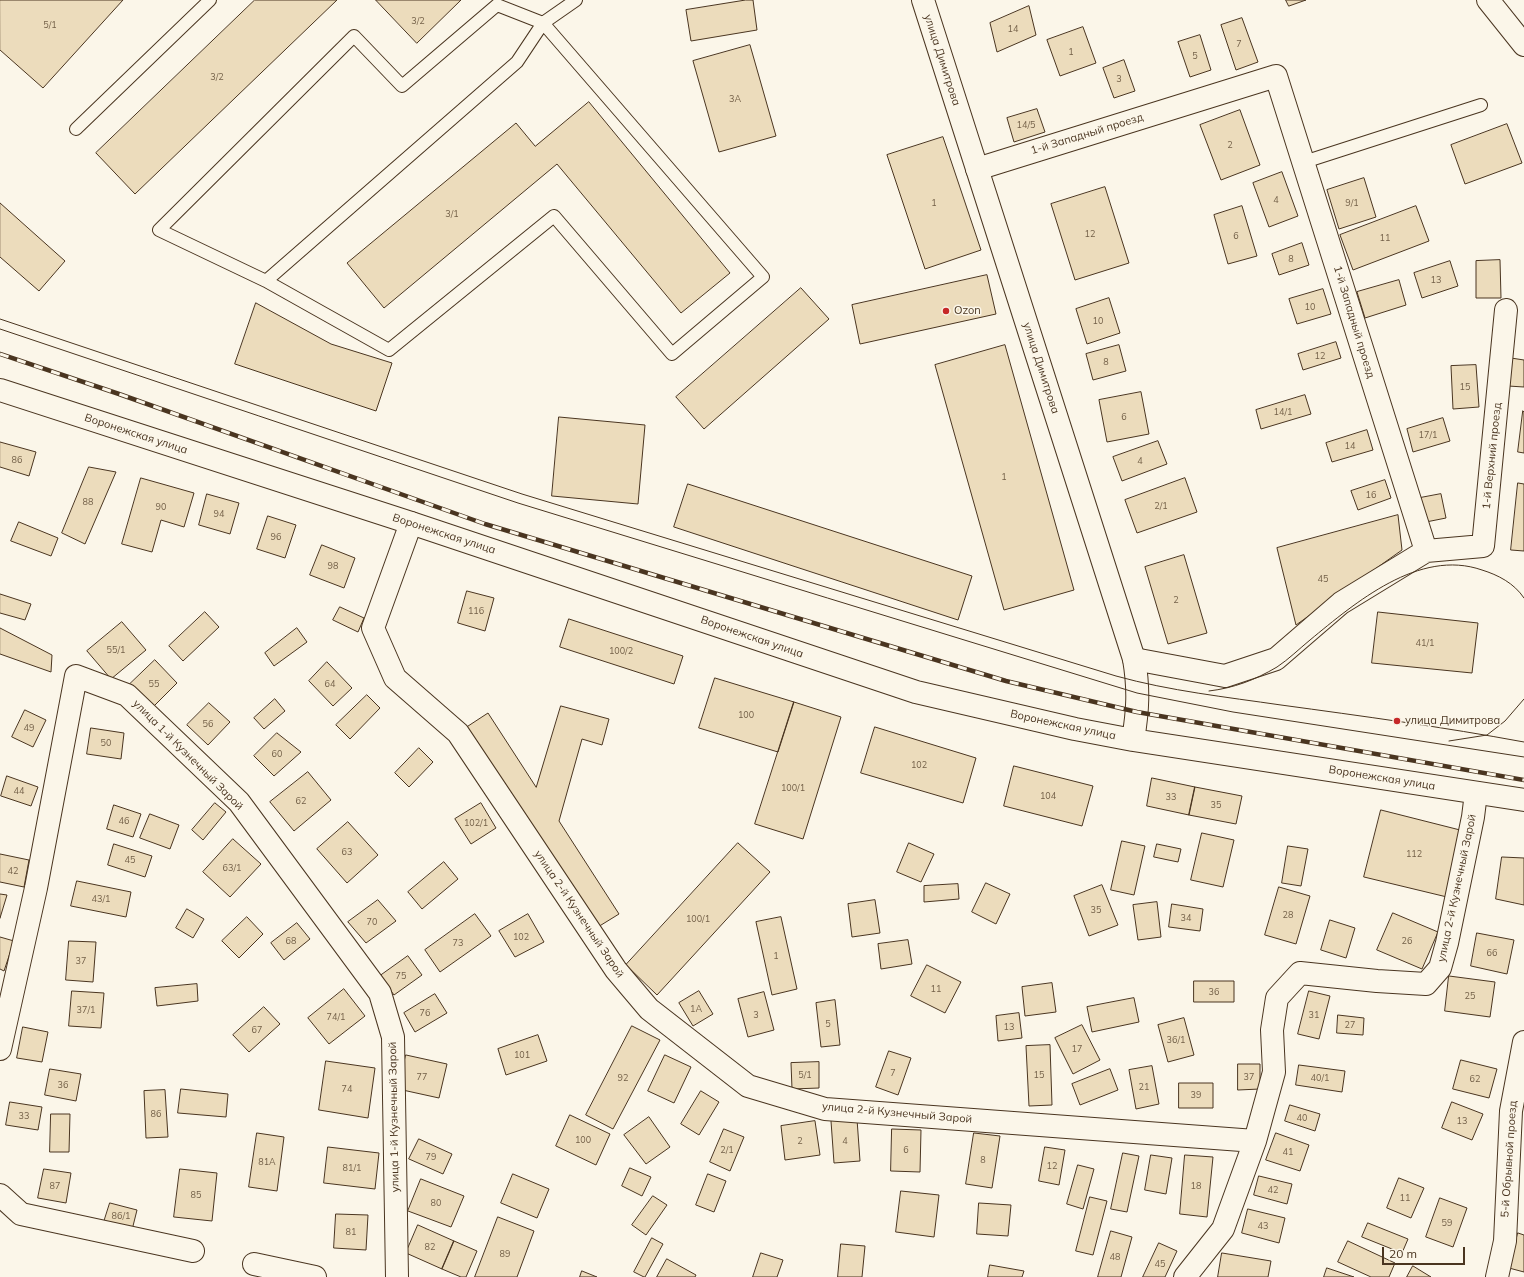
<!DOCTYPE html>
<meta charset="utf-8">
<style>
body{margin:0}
#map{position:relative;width:1524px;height:1277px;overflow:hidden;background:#fbf6e9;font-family:Mulish,sans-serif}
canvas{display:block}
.scale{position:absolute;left:1382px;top:1247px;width:83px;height:18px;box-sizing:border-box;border:2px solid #4a3520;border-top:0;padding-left:5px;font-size:12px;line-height:14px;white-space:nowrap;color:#4a3520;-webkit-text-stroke:3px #fbf6e9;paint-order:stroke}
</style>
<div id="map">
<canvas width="1524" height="1277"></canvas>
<div class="scale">20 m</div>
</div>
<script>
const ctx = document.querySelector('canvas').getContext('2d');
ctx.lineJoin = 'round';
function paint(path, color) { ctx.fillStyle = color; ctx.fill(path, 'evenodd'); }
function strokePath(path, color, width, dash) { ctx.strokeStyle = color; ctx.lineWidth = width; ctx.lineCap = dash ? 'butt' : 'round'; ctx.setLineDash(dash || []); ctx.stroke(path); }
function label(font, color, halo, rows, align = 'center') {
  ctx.font = font + ' Mulish,sans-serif'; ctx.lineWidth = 3; ctx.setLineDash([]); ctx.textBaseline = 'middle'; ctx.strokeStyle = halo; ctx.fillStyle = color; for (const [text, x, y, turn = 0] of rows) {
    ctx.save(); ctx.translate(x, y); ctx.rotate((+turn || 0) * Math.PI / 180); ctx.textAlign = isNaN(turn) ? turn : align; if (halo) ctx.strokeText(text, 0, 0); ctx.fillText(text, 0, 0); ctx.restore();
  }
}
const building = new Path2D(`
 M0,0H123L43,88L0,50Z
 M255,0H337L135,194L96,153Z
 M376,0H461L417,43Z
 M746,0H753L757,30L691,41L686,10Z
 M1286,0H1306L1289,6Z
 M1029,6L1036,35L997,52L990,23Z
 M1242,18L1258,62L1236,70L1221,25Z
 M1083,27L1096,63L1060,76L1047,40Z
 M1200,35L1211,70L1190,77L1178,42Z
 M750,45L776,136L719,152L693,61Z
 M1124,60L1135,91L1114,98L1103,68Z
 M589,102L730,273L681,313L557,164L384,308L347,263L516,123L535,146Z
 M1037,109L1045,132L1014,142L1007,118Z
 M1240,110L1260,165L1221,180L1200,125Z
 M1507,124L1522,163L1465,184L1451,145Z
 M943,137L981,250L925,269L887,155Z
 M1282,172L1298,216L1269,227L1253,183Z
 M1364,178L1376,217L1339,229L1327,190Z
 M1105,187L1129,263L1075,280L1051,204Z
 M0,203L65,261L39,291L0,257Z
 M1242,206L1257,256L1228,264L1214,215Z
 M1416,206L1429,241L1353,270L1340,235Z
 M1302,243L1309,265L1279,275L1272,254Z
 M1500,260L1501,298H1476V261Z
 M1450,261L1458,286L1422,298L1414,273Z
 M987,275L996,314L860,344L852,305Z
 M1399,280L1406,305L1365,318L1357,292Z
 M801,288L829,319L704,429L676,397Z
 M1323,289L1331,314L1297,324L1289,299Z
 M1109,298L1120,333L1087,344L1076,309Z
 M256,303L331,344L392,363L376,411L235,364Z
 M1336,342L1341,358L1303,370L1298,354Z
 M1005,345L1074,590L1004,610L935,365Z
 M1119,345L1126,371L1093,380L1086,354Z
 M1511,358L1524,360V387L1508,386Z
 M1476,365L1479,407L1453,409L1451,366Z
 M1141,392L1149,434L1107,442L1099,400Z
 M1305,395L1311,414L1261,429L1256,410Z
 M1523,411L1524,412V453L1518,452Z
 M559,417L645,425L638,504L552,496Z
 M1443,418L1450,441L1413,452L1407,429Z
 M1367,430L1373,450L1332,462L1326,443Z
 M1158,441L1167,464L1122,481L1113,457Z
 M0,442L36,452L29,476L0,467Z
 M89,467L116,472L85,544L62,533Z
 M141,478L194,493L184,527L161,520L152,552L122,544Z
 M1185,478L1197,512L1137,533L1125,500Z
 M1385,480L1391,498L1358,510L1351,491Z
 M1518,483L1524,484V551L1511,550Z
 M688,484L972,576L958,620L674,527Z
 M207,494L239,503L230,534L199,525Z
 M1441,494L1446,518L1426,522L1420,498Z
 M1398,515L1402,550L1296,625L1277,548Z
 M268,516L296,525L285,558L257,549Z
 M19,522L58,538L51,556L11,541Z
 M322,545L355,558L344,588L310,575Z
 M1184,555L1207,633L1168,644L1145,567Z
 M467,591L494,598L485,631L458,623Z
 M0,594L31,604L25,620L0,613Z
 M340,607L364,618L358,632L333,620Z
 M205,612L219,627L183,661L169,646Z
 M1378,612L1478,623L1472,673L1372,663Z
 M569,619L683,656L674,684L560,647Z
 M122,622L146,650L111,679L87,651Z
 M0,628L52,655L51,672L0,654Z
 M297,628L307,642L274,666L265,653Z
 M155,660L177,683L153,707L130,684Z
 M327,662L352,688L333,706L309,681Z
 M715,678L794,702L778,752L699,728Z
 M367,695L380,708L350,739L336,725Z
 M275,699L285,711L264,729L254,718Z
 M794,702L841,717L803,839L755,824Z
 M209,703L230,722L208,745L187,725Z
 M561,706L609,719L602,745L582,739L559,821L619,914L593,930L462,730L488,713L536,787Z
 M25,710L46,720L33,747L12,737Z
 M875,727L976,758L963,803L861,773Z
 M91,728L124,733L121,759L87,754Z
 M277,733L301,752L274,776L254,756Z
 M419,748L433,762L409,787L395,773Z
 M1014,766L1093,786L1082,826L1004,806Z
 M308,772L331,800L294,831L270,802Z
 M7,776L38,787L31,806L1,796Z
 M1152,778L1195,787L1189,815L1147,806Z
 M1195,787L1242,796L1236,824L1189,815Z
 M215,803L226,812L203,840L192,830Z
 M481,803L496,828L471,844L455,819Z
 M114,805L141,814L133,837L107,829Z
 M1381,810L1464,831L1447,897L1364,877Z
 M150,814L179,825L170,849L140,838Z
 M348,822L378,855L347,883L317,849Z
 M1202,833L1234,840L1223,887L1191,880Z
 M233,839L261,864L230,897L203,872Z
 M1122,841L1145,846L1134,895L1111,890Z
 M738,843L770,872L657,995L626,965Z
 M909,843L934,854L921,882L897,872Z
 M114,844L152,856L145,877L108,865Z
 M1157,844L1181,849L1178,862L1154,857Z
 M1288,846L1308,849L1301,886L1282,883Z
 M0,854L29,860L24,887L0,882Z
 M1502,857L1524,858V905L1496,899Z
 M444,862L458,879L422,909L408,892Z
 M77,881L131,892L126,917L71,906Z
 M986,883L1010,894L996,924L972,912Z
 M958,884L959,899L924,902V886Z
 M1102,885L1118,925L1089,936L1074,896Z
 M1279,887L1310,896L1296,944L1265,935Z
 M0,894L7,895L0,918Z
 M378,900L396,921L366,943L348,922Z
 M875,900L880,933L852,937L848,904Z
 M1157,902L1161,937L1138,940L1133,905Z
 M1172,904L1203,909L1200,931L1169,927Z
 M187,909L204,919L193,938L176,928Z
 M1393,913L1438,932L1422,969L1377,950Z
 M475,914L491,936L440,972L425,950Z
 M528,914L544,942L515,957L499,931Z
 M247,917L263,934L239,958L222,941Z
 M781,917L797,989L772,995L756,922Z
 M1330,920L1355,928L1346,958L1321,950Z
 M297,923L310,939L284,960L271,943Z
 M1477,933L1514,940L1507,974L1471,966Z
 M0,937L14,941L4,971L0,969Z
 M908,940L912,964L881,969L878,944Z
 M69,941L96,942L93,982L66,980Z
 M408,956L422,975L394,995L380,976Z
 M927,965L961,982L945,1013L911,996Z
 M1449,976L1495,982L1490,1017L1445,1011Z
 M1194,981H1234V1002H1194Z
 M1052,983L1056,1012L1025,1016L1022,987Z
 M197,984L198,1001L157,1006L155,988Z
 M344,989L365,1016L329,1044L308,1018Z
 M72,991L104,993L101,1028L69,1026Z
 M699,991L713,1014L693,1026L679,1003Z
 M1309,991L1330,996L1319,1039L1298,1034Z
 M764,992L774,1030L748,1037L738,999Z
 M435,994L447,1013L415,1032L404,1013Z
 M1134,998L1139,1022L1092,1032L1087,1007Z
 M835,1000L840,1045L821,1047L816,1003Z
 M264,1007L280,1024L249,1052L233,1035Z
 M1019,1013L1022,1038L998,1041L996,1016Z
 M1338,1015L1364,1018L1363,1035L1337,1033Z
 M1184,1018L1194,1055L1168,1062L1158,1025Z
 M1082,1025L1100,1060L1073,1074L1055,1038Z
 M632,1026L660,1040L613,1129L586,1115Z
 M23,1027L48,1032L42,1062L17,1058Z
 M538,1035L547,1061L506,1075L498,1049Z
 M1050,1045L1052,1105L1029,1106L1026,1046Z
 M889,1051L911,1058L898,1095L876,1087Z
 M406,1055L447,1064L439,1098L398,1089Z
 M665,1055L691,1067L674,1103L648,1091Z
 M1461,1060L1497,1069L1489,1098L1453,1089Z
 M326,1061L375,1068L368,1118L319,1110Z
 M819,1062V1088L792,1089L791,1063Z
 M1238,1064H1260V1089L1238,1090Z
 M1299,1065L1345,1071L1342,1092L1296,1085Z
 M1152,1066L1159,1104L1136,1109L1129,1070Z
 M50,1069L81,1074L76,1101L45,1095Z
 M1110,1069L1118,1090L1080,1105L1072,1084Z
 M1179,1083H1213V1108H1179Z
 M181,1089L228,1094L226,1117L178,1113Z
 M165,1090L168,1137L146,1138L144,1091Z
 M701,1091L719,1102L699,1135L681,1124Z
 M10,1102L42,1107L38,1130L6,1125Z
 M1452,1102L1483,1114L1472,1140L1442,1128Z
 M1290,1105L1320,1114L1315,1131L1285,1121Z
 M51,1114H70L69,1152H50Z
 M570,1115L610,1134L596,1165L556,1146Z
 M649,1117L670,1147L646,1164L624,1135Z
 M857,1119L860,1161L834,1163L831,1121Z
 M815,1121L820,1155L785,1160L781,1126Z
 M724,1129L744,1137L730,1171L710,1162Z
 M892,1129L921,1130L920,1172L891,1171Z
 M257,1133L284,1137L277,1191L249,1187Z
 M974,1133L1000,1136L992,1188L966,1184Z
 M1276,1133L1309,1145L1300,1171L1266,1160Z
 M419,1139L452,1154L443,1174L409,1159Z
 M328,1147L379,1153L375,1189L324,1183Z
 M1045,1147L1065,1150L1059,1185L1039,1181Z
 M1123,1153L1139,1156L1127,1212L1111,1209Z
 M1151,1155L1172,1158L1166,1194L1145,1190Z
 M1185,1155L1213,1157L1207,1217L1180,1214Z
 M1078,1165L1094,1169L1083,1209L1067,1204Z
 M630,1168L651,1177L642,1196L622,1186Z
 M44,1169L71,1173L66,1203L38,1198Z
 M180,1169L217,1173L212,1221L174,1217Z
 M513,1174L549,1189L537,1218L501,1203Z
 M708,1174L726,1181L714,1212L696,1205Z
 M1259,1176L1292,1184L1287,1204L1254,1195Z
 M1399,1178L1424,1188L1411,1218L1387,1208Z
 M421,1179L464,1196L451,1227L408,1211Z
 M901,1191L939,1195L934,1237L896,1232Z
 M653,1196L667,1205L646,1235L632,1225Z
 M1090,1197L1107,1201L1093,1255L1076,1251Z
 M1440,1198L1467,1208L1453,1247L1426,1237Z
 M110,1203L137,1210L132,1230L104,1222Z
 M979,1203L1011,1205L1008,1236L977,1234Z
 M1248,1209L1285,1218L1279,1243L1242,1233Z
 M336,1214L368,1215L366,1250L334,1248Z
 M498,1217L534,1231L517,1277H475Z
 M1368,1223L1408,1239L1402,1253L1362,1237Z
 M418,1225L454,1241L442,1269L406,1253Z
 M1111,1231L1132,1237L1121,1277H1098Z
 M1518,1233L1524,1235V1272L1509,1268Z
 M652,1238L663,1244L645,1277H644L634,1272Z
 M454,1241L477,1251L466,1277H461L442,1269Z
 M1348,1241L1395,1263L1389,1277H1371L1338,1262Z
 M1159,1243L1177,1251L1165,1277H1143Z
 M841,1244L865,1246L862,1277H838Z
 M761,1253L783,1260L777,1277H753Z
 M1222,1253L1271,1261L1268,1277H1218Z
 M667,1259L696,1275L695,1277H657Z
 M990,1265L1024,1271L1022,1277H988Z
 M1413,1266L1431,1277H1407Z
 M1327,1268L1354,1277H1324Z
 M582,1271L597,1277H580Z`);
const service = new Path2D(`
 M497,5L543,23L763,277L672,354L554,216L389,350L266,281L159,230L354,36L402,86Z
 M76,129L210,0
 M1304,162L1481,105
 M266,281L517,62L543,23L576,0`);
const minor = new Path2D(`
 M1488,0L1524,45
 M977,169L1276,76L1426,551L1341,603L1276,659L1225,676L1134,659
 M411,523L373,628L395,678L458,733L616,970L649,1009L748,1086L825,1109L1255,1141
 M1426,551L1483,546L1506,310
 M0,1049L36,888L76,676L127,695L239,802L380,993L393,1037L397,1277
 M0,1195L21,1214L193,1251
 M254,1264L315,1277
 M1185,1277L1223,1229L1255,1141L1274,1072L1272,1030L1277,998L1300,973L1377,981L1426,984L1440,968L1447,943L1473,817L1476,793
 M1497,1277L1505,1241L1511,1111L1524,1042`);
const tertiary = new Path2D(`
 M923,0L1134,659C1139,689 1138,710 1133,740
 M0,390L411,523L916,692L1075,729L1133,740L1524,800`);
const tram = new Path2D(`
 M0,319L522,494L1116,676C1170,691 1226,697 1281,705C1362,716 1443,727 1524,742
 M0,329L518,503L1137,693L1233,712L1524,757
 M1209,691C1234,688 1255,680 1277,667C1289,659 1299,649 1310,640C1355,603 1419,548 1482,570C1498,575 1514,583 1524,598
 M1449,741L1487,735L1505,721L1524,699`);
const rail = new Path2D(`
 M0,354L119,394L485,524L1006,681L1137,712L1524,780`);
const markers = [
 [946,311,4,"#c62828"],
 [1397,721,4,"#c62828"]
];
const numberNames = [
 ["3/2",418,21],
 ["5/1",50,25],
 ["14",1013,29],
 ["7",1239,44],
 ["1",1071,52],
 ["5",1195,56],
 ["3/2",217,77],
 ["3",1119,79],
 ["3А",735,99],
 ["14/5",1026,125],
 ["2",1230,145],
 ["4",1276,200],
 ["1",934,203],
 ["9/1",1352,203],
 ["3/1",452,214],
 ["12",1090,234],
 ["6",1236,236],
 ["11",1385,238],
 ["8",1291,259],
 ["13",1436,280],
 ["10",1310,307],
 ["10",1098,321],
 ["12",1320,356],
 ["8",1106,362],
 ["15",1465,387],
 ["14/1",1283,412],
 ["6",1124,417],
 ["17/1",1428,435],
 ["14",1350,446],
 ["86",17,460],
 ["4",1140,461],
 ["1",1004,477],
 ["16",1371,495],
 ["88",88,502],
 ["2/1",1161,506],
 ["90",161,507],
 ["94",219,514],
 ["96",276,537],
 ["98",333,566],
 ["45",1323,579],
 ["2",1176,600],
 ["116",476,611],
 ["41/1",1425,643],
 ["55/1",116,650],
 ["100/2",621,651],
 ["55",154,684],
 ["64",330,684],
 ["100",746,715],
 ["56",208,724],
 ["49",29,728],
 ["50",106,743],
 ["60",277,754],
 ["102",919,765],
 ["100/1",793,788],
 ["44",19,791],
 ["104",1048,796],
 ["33",1171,797],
 ["62",301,801],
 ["35",1216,805],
 ["46",124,821],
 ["102/1",476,823],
 ["63",347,852],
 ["112",1414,854],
 ["45",130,860],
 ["63/1",232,868],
 ["42",13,871],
 ["43/1",101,899],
 ["35",1096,910],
 ["28",1288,915],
 ["34",1186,918],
 ["100/1",698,919],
 ["70",372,922],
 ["102",521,937],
 ["68",291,941],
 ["26",1407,941],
 ["73",458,943],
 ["66",1492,953],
 ["1",776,956],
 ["37",81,961],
 ["75",401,976],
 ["11",936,989],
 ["36",1214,992],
 ["25",1470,996],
 ["1А",696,1009],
 ["37/1",86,1010],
 ["76",425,1013],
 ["3",756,1015],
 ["31",1314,1015],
 ["74/1",336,1017],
 ["5",828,1024],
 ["27",1350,1025],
 ["13",1009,1027],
 ["67",257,1030],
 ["36/1",1176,1040],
 ["17",1077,1049],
 ["101",522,1055],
 ["7",893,1073],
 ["5/1",805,1075],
 ["15",1039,1075],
 ["77",422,1077],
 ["37",1249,1077],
 ["92",623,1078],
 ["40/1",1320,1078],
 ["62",1475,1079],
 ["36",63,1085],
 ["21",1144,1087],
 ["74",347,1089],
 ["39",1196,1095],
 ["86",156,1114],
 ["33",24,1116],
 ["40",1302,1118],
 ["13",1462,1121],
 ["100",583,1140],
 ["2",800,1141],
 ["4",845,1141],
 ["2/1",727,1150],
 ["6",906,1150],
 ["41",1288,1152],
 ["79",431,1157],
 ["8",983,1160],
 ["81А",267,1162],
 ["12",1052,1166],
 ["81/1",352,1168],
 ["87",55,1186],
 ["18",1196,1186],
 ["42",1273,1190],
 ["85",196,1195],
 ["11",1405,1198],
 ["80",436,1203],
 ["86/1",121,1216],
 ["59",1447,1223],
 ["43",1263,1226],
 ["81",351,1232],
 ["82",430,1247],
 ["89",505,1254],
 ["48",1115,1257],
 ["45",1160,1264]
];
const streetNames = [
 ["улица Димитрова",942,60,72],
 ["1-й Западный проезд",1087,134,-17],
 ["1-й Западный проезд",1354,322,73],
 ["улица Димитрова",1041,368,72],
 ["Воронежская улица",136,434,18],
 ["1-й Верхний проезд",1492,456,-84],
 ["Воронежская улица",444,534,18],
 ["Воронежская улица",752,637,19],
 ["Воронежская улица",1063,725,12],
 ["улица 1-й Кузнечный Зарой",188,755,45],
 ["Воронежская улица",1382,778,9],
 ["улица 2-й Кузнечный Зарой",1457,888,-78],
 ["улица 2-й Кузнечный Зарой",579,914,56],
 ["улица 2-й Кузнечный Зарой",897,1113,5],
 ["улица 1-й Кузнечный Зарой",394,1117,-91],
 ["5-й Обрывной проезд",1509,1159,-86]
];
const poiNames = [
 ["Ozon",954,311],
 ["улица Димитрова",1405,721]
];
paint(building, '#ecdcbc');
strokePath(building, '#4a3520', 1);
strokePath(service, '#4a3520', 14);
strokePath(minor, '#4a3520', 24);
strokePath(tertiary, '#4a3520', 24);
strokePath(service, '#fbf6e9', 12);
strokePath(minor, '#fbf6e9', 22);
strokePath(tertiary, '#fbf6e9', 22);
strokePath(tram, '#4a3520', 1);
strokePath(rail, '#4a3520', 4.5);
strokePath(rail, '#fbf6e9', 3, [9]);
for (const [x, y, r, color] of markers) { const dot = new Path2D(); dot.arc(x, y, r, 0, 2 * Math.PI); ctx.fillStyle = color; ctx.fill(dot); strokePath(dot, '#fbf6e9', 1.5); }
label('9px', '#725f47', null, numberNames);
label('11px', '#4a3520', '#fbf6e9', streetNames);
label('11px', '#4a3520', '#fbf6e9', poiNames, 'left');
</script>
